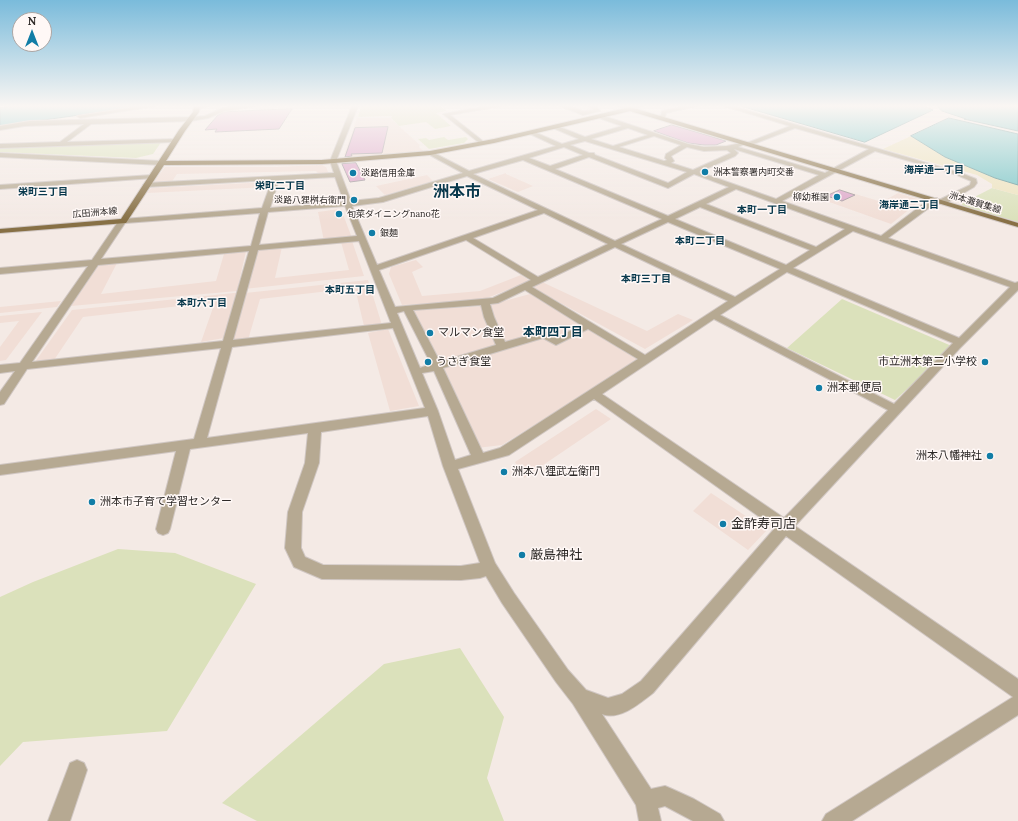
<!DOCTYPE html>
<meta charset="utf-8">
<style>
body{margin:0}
#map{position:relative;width:1018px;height:821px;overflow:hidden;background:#f4eae5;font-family:Lora,serif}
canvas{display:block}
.north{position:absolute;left:12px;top:12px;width:40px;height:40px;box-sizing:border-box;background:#fff8f6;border:1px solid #aba5a3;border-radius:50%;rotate:0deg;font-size:11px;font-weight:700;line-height:16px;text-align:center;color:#2d2927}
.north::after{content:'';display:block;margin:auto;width:14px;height:18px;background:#117da6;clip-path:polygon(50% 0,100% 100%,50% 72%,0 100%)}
</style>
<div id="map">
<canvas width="1018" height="821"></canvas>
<div class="north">N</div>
</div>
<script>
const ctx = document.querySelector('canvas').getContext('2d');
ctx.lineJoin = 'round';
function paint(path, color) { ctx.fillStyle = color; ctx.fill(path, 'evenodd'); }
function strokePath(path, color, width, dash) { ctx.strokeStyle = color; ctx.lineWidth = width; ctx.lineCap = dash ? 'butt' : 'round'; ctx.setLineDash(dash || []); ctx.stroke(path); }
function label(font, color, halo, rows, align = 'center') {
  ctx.font = font + ' Lora,"Noto Sans JP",serif'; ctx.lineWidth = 3; ctx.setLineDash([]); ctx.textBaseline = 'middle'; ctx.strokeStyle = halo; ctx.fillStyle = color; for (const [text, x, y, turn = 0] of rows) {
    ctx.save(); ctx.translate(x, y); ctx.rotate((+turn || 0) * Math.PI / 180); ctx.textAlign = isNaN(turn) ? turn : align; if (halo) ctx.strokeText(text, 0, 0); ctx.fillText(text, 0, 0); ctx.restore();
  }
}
const built = new Path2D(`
 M357,118H390L420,145L419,147L423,151L351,157L344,155Z
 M322,165L326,167L329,174H319L316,171L177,174L171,183H153L165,167H275Z
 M506,173V174L533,186L518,192L488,179Z
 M427,175L433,181L385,195L376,186Z
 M270,182L268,187L147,193L151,188Z
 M839,189L882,202L898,193L921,200L891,224L818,198Z
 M339,209H341L352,238L324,241L318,212Z
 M352,241L364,276L244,289L256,249L282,247L275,278L349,270L341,242Z
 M246,251L237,291L71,306L99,265L117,263L101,294L216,281L224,254Z
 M416,260L423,267L412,272L422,296L480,291L521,275L530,281L482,300L402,305L389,274L391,267Z
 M368,280L382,325L364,326L355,288L260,299L248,340L230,341L245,293Z
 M542,282L647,331L678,314L693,320L645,349L533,288Z
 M243,292L224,338L201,342L215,302L83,317L54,360L35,362L72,310Z
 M530,294L639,360L502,445L468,449L407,311L486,306Z
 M61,301L57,307L0,313V307Z
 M42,312L6,360L0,361V347L19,321L0,323V316Z
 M388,329L419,406L390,411L368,333Z
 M596,409L611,419L524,478L515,462Z
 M711,493L767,530L748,550L693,511Z`);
const green = new Path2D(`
 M361,106H440L447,111L436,113L451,126L435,129L426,122L399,126L391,118L392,116L358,117Z
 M444,137L448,140L466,137L468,139L464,143L429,149L418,139L426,138L429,140Z
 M162,141L153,154L136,158L0,152V147Z
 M992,188L1018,195V222L964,206L961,204Z
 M842,299L954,347L895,400L787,348Z
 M118,549L175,553L256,584L167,731L23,742L0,766V597L33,582Z
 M460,648L504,717L487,778L504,821H257L222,803L384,664Z`);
const sand = new Path2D(`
 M911,136L945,157L995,178L1018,185V195L992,188V184L977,175L883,149Z`);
const water = new Path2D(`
 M12,106H145L0,126V108Z
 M741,106H925L933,110L865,142Z
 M937,106H1018V131L964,119H966L942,111Z
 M949,118L1018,134V185L995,178L945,157L911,136Z`);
const building = new Path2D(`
 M292,109L279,129L215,132L217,129L205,130L218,115L224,112Z
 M672,125L703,134L726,141L716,145H704L688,143L654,131Z
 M388,127L382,153L351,154L352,156L345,157L355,128Z
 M356,163L365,180L350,182L342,164Z
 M840,190L855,195L842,201L827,196Z`);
const minor = new Path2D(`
 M141,106H155L80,118L77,116Z
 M195,106H209L197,109L195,108Z
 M241,106H255L224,111L208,118L191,121L91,124L67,142L177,139L178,140L175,142L0,148V144L60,142L84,124L24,126L0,130V126L30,121L191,117L205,116L223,108Z
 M352,106H358L336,161L351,201L379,198L463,173L428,154V152H432L469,171L556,146L528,133V131H532L562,144L579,139L553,128V126H557L585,137L622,126L599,118V116L601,115L688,144L704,147L727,146L745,142V144L738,147L825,173L869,149L795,128L751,145H747V143L790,126L724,106H732L961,173L976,179L977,183L974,187L945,204H939V200L970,185L971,181L957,175L875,151L782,201L881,236L931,198H937V202L888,238L1015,283L1018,282V290L960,348L795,526L1018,679V715L852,821H822L826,814L1013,697L786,536L653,693C640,703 620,721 602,714L651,789L665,786L672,789L694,799L720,814L724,821H693L665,806L658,808L661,821H639L636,805L573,704L556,682L502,603L486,576L480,578L461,580L322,579L294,567L285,548L288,512L305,463L308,433L190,449L170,529L168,533L163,535L158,533L156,529L176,451L0,475V465L194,439L221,348L27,369L4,404L0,405V392L15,371L0,373V365L20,363L88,266L0,274V268L92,260L120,219H123L262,208L272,180L146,187L143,185L146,183L334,173L330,161ZM628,128L648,135L613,146L591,139ZM654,136L681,145L666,154L665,158L667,160L664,161L619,147ZM585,141L687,172L668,183L595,155L594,153H589L570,145ZM564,147L583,155L550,166L529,158ZM687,147L704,151L727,150L731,153L693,170L671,163L674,161L671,156ZM734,149L819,175L776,199L699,172L735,156L738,153ZM589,157L668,188L694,174L729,187L668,216L555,169ZM523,160L662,219L615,241L473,174ZM467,176L538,210L377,265L352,206L383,202ZM335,177L344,202L270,208L279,180ZM736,189L845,229L816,247L706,204ZM345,206L357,236L259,245L268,212ZM700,207L810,250L786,265L675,219ZM260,213L251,246L101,259L125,223ZM544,213L608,244L538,277L473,238ZM668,222L780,269L735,297L621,244ZM853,231L1010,287L959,338L793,268ZM466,240L531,280L493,298L395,307L379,270ZM359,241L391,323L233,340L258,250ZM615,247L728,301L645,355L532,287ZM249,251L223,341L32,362L98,265ZM787,272L953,343L894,404L720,315ZM525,290L581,325L557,338L545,331L505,342L494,317L490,304L498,303ZM481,305L484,317L496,345L440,362L413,310ZM404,311L431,364L420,368L397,313ZM714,319L888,410L784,518L602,394ZM393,328L425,408L207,438L232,347ZM588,329L638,359L500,448L483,453L443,368L543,338L556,345ZM434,371L471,455L455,460L438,411L422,373ZM594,399L775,528L641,681L622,694L608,698L586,690L568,670L514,593L495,563L458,469L509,455ZM428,416L443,466L480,563L461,566L323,565L305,557L301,548L302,512L319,463L321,432Z
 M488,106H501L450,115L484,142L485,143L482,145L443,114Z
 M560,106H568L583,111L594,110L589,106H596L600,111L583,115Z
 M619,106L630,107L642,106L630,111Z
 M686,106H696L666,113L665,117L659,119L656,117L661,115L662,111Z
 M0,153L162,161L165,163L162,165L0,157Z
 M152,175L154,176V178L0,189V185Z
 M77,760L84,763L87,770L70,821H48L70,763Z`);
const major = new Path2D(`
 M194,106H200L199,112L185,131L166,161L322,160L430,151L494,139L630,107L1018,223V227L630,111L494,143L430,155L322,164L164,165L126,223L0,233V229L121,219L179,130L193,112Z`);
const markers = [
 [705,172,4,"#117da6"],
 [353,173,4,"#117da6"],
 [837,197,4,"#117da6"],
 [354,200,4,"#117da6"],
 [339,214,4,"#117da6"],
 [372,233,4,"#117da6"],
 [430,333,4,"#117da6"],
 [428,362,4,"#117da6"],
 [985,362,4,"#117da6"],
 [819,388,4,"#117da6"],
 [990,456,4,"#117da6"],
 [504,472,4,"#117da6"],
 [92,502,4,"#117da6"],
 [723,524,4,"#117da6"],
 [522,555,4,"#117da6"]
];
const farPoinames = [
 ["洲本警察署内町交番",713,172],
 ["淡路信用金庫",361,173],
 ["柳幼稚園",829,197,"right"],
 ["淡路八狸桝右衛門",346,200,"right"],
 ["旬菜ダイニングnano花",347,214],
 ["銀麺",380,233]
];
const farStreetnames = [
 ["洲本灘賀集線",975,203,17],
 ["広田洲本線",95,213,-5]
];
const farNeighbourhoodnames = [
 ["海岸通一丁目",934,170],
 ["栄町二丁目",280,186],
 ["栄町三丁目",43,192],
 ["海岸通二丁目",909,205],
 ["本町一丁目",762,210],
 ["本町二丁目",700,241],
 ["本町三丁目",646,279],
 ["本町五丁目",350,290],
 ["本町六丁目",202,303]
];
const poiNames = [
 ["マルマン食堂",438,333],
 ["うさぎ食堂",436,362],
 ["市立洲本第二小学校",977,362,"right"],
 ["洲本郵便局",827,388],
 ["洲本八幡神社",982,456,"right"],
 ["洲本八狸武左衛門",512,472],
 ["洲本市子育て学習センター",100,502]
];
const neighbourhoodNames = [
 ["本町四丁目",553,333]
];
const nearPoinames = [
 ["金酢寿司店",731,524],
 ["厳島神社",530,555]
];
const farTownnames = [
 ["洲本市",457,192]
];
paint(built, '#f1ded6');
paint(green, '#dbe1bb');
paint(sand, '#ede3be');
paint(water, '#76c5c7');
strokePath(water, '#609697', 1);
paint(building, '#dda7ca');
strokePath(building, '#a2999e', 1);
strokePath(minor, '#d0c7c3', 2);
strokePath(major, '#d0c7c3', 2);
paint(minor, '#b6a992');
paint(major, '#877045');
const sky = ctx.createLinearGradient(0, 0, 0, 221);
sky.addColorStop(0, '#7abbdb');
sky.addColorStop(0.48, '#faf6f3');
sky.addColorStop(1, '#faf6f300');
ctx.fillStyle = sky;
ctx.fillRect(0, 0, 1018, 221);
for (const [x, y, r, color] of markers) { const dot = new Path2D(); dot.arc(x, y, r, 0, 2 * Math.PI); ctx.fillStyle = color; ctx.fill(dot); strokePath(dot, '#fff8f6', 1.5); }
label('9px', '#2d2927', '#fff8f6', farPoinames, 'left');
label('9px', '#2d2927', '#fff8f6', farStreetnames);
label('bold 10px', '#08384c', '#fff8f6', farNeighbourhoodnames);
label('11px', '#2d2927', '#fff8f6', poiNames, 'left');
label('bold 12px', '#08384c', '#fff8f6', neighbourhoodNames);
label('13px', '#2d2927', '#fff8f6', nearPoinames, 'left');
label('bold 16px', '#08384c', '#fff8f6', farTownnames);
</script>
